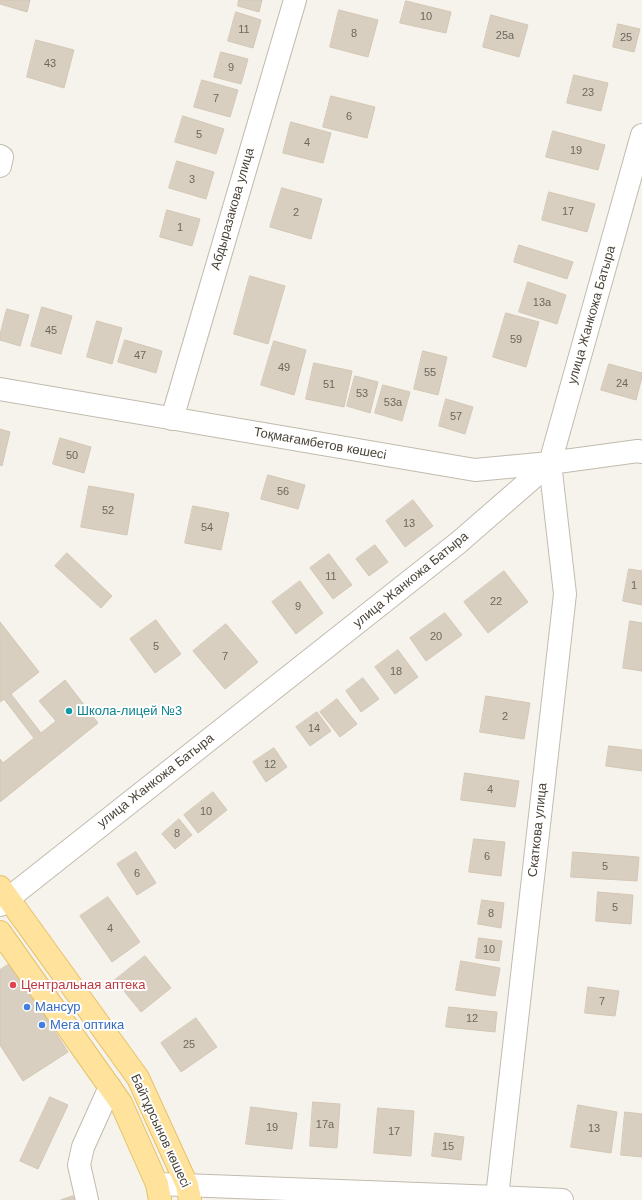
<!DOCTYPE html>
<meta charset="utf-8">
<style>
body{margin:0}
canvas{display:block;background:#f6f3ec}
</style>
<canvas width="642" height="1200"></canvas>
<script>
const ctx = document.querySelector('canvas').getContext('2d');
ctx.lineJoin = 'round';
function paint(path, color) { ctx.fillStyle = color; ctx.fill(path, 'evenodd'); }
function strokePath(path, color, width, dash) { ctx.strokeStyle = color; ctx.lineWidth = width; ctx.lineCap = dash ? 'butt' : 'round'; ctx.setLineDash(dash || []); ctx.stroke(path); }
function label(font, color, halo, rows, align = 'center') {
  ctx.font = font + ' Arial,sans-serif'; ctx.lineWidth = 4; ctx.setLineDash([]); ctx.textBaseline = 'middle'; ctx.strokeStyle = halo; ctx.fillStyle = color; for (const [text, x, y, turn = 0] of rows) {
    ctx.save(); ctx.translate(x, y); ctx.rotate((+turn || 0) * Math.PI / 180); ctx.textAlign = isNaN(turn) ? turn : align; if (halo) ctx.strokeText(text, 0, 0); ctx.fillText(text, 0, 0); ctx.restore();
  }
}
const building = new Path2D(`
 M0,0H30L27,12L0,4Z
 M239,0H262L259,12L238,6Z
 M406,1L451,12L446,33L400,23Z
 M339,10L378,20L368,57L330,47Z
 M236,12L261,20L253,48L228,41Z
 M491,15L528,25L519,57L483,47Z
 M618,24L640,29L634,52L613,47Z
 M36,40L74,50L64,88L27,77Z
 M221,52L248,59L241,84L214,77Z
 M574,75L608,83L601,111L567,103Z
 M202,80L238,90L230,117L194,107Z
 M331,96L375,107L367,138L323,127Z
 M183,116L224,129L216,154L175,142Z
 M291,122L331,133L323,163L283,153Z
 M553,131L605,145L598,170L546,157Z
 M177,161L214,172L206,199L169,188Z
 M282,188L322,199L311,239L270,227Z
 M549,192L595,204L587,232L542,220Z
 M167,210L200,219L192,246L160,237Z
 M519,245L573,262L567,279L514,262Z
 M250,276L285,286L268,344L234,334Z
 M528,282L566,295L557,324L519,312Z
 M42,307L72,316L61,354L31,346Z
 M7,309L29,315L20,346L0,340V335Z
 M506,313L539,322L526,367L493,357Z
 M97,321L122,328L112,364L87,357Z
 M125,340L162,351L156,373L118,362Z
 M274,341L306,350L294,395L261,385Z
 M423,351L447,357L438,395L414,389Z
 M314,363L352,371L344,407L306,399Z
 M609,364L642,373V377L636,400L601,390Z
 M355,376L378,382L370,413L347,406Z
 M383,385L410,392L402,421L375,413Z
 M446,399L473,407L465,434L439,426Z
 M0,429L10,432L2,466L0,465Z
 M60,438L91,447L84,473L53,464Z
 M268,475L305,485L298,509L261,499Z
 M89,486L134,494L127,535L81,527Z
 M413,500L433,526L405,547L386,521Z
 M193,506L229,513L221,550L185,543Z
 M375,545L388,562L369,576L356,559Z
 M67,553L112,596L101,608L55,566Z
 M329,554L352,585L333,599L310,568Z
 M629,569L642,571V605L623,601Z
 M504,571L528,602L488,633L464,602Z
 M300,581L323,613L296,634L272,602Z
 M445,613L462,635L426,661L410,638Z
 M156,620L181,654L155,673L130,639Z
 M630,621L642,623V671L623,668Z
 M0,622L39,672L11,694L41,733L56,721L39,701L65,680L98,723L0,802V759L3,763L34,738L4,699L0,702Z
 M226,624L258,662L225,689L193,651Z
 M398,650L418,677L395,694L375,667Z
 M363,678L379,699L361,712L346,691Z
 M486,696L530,703L524,739L480,732Z
 M337,699L357,724L340,737L320,712Z
 M317,712L331,731L310,746L296,727Z
 M609,746L642,750V771L606,766Z
 M274,748L287,767L266,782L253,762Z
 M465,773L519,781L515,807L461,800Z
 M213,792L227,810L198,833L184,815Z
 M179,819L192,835L175,849L162,834Z
 M474,839L505,842L501,876L469,872Z
 M136,852L156,883L137,895L117,864Z
 M573,852L639,857L637,881L571,877Z
 M598,892L633,895L631,924L596,921Z
 M108,897L140,942L112,962L80,916Z
 M482,900L504,903L501,928L478,924Z
 M479,938L502,941L499,961L476,958Z
 M145,956L171,988L141,1012L115,980Z
 M461,961L500,968L495,996L456,990Z
 M11,963L68,1052L23,1081L0,1045V970Z
 M588,987L619,991L615,1016L585,1013Z
 M449,1007L497,1012L495,1032L446,1027Z
 M196,1018L217,1047L181,1072L161,1043Z
 M50,1097L68,1105L38,1169L20,1161Z
 M313,1102L340,1104L337,1148L310,1146Z
 M578,1105L617,1112L611,1153L571,1147Z
 M251,1107L297,1113L292,1149L246,1144Z
 M378,1108L414,1111L411,1156L374,1153Z
 M625,1112L642,1114V1157L621,1155Z
 M435,1133L464,1137L461,1160L432,1156Z
 M73,1196L75,1200H61Z`);
const minor = new Path2D(`
 M0,156L2,157L0,166
 M0,389L475,470L550,463L638,451L642,452
 M172,419L295,0
 M0,905L458,543L550,463L642,135
 M157,1184L497,1197L562,1200
 M497,1197L565,594L550,463
 M87,1200L79,1165L83,1147L110,1087`);
const major = new Path2D(`
 M0,887L138,1078L187,1185L190,1200
 M0,932L121,1103L157,1184L160,1200`);
const markers = [
 [69,711,4,"#0f9aa8"],
 [13,985,4,"#e0444e"],
 [27,1007,4,"#3f7fe0"],
 [42,1025,4,"#3f7fe0"]
];
const numberNames = [
 ["10",426,17],
 ["11",244,30],
 ["8",354,34],
 ["25а",505,36],
 ["25",626,38],
 ["43",50,64],
 ["9",231,68],
 ["23",588,93],
 ["7",216,99],
 ["6",349,117],
 ["5",199,135],
 ["4",307,143],
 ["19",576,151],
 ["3",192,180],
 ["17",568,212],
 ["2",296,213],
 ["1",180,228],
 ["13а",542,303],
 ["45",51,331],
 ["59",516,340],
 ["47",140,356],
 ["49",284,368],
 ["55",430,373],
 ["24",622,384],
 ["51",329,385],
 ["53",362,394],
 ["53а",393,403],
 ["57",456,417],
 ["50",72,456],
 ["56",283,492],
 ["52",108,511],
 ["13",409,524],
 ["54",207,528],
 ["11",331,577],
 ["1",634,586],
 ["22",496,602],
 ["9",298,607],
 ["20",436,637],
 ["5",156,647],
 ["7",225,657],
 ["18",396,672],
 ["2",505,717],
 ["14",314,729],
 ["12",270,765],
 ["4",490,790],
 ["10",206,812],
 ["8",177,834],
 ["6",487,857],
 ["5",605,867],
 ["6",137,874],
 ["5",615,908],
 ["8",491,914],
 ["4",110,929],
 ["10",489,950],
 ["7",602,1002],
 ["12",472,1019],
 ["25",189,1045],
 ["17а",325,1125],
 ["19",272,1128],
 ["13",594,1129],
 ["17",394,1132],
 ["15",448,1147]
];
const streetNames = [
 ["Абдыразакова улица",233,209,-74],
 ["улица Жанкожа Батыра",592,315,-74],
 ["Тоқмағамбетов көшесі",320,444,10],
 ["улица Жанкожа Батыра",411,580,-39],
 ["улица Жанкожа Батыра",156,781,-38],
 ["Скаткова улица",538,830,-84],
 ["Байтұрсынов көшесі",160,1131,65]
];
const cultureNames = [
 ["Школа-лицей №3",77,711]
];
const healthNames = [
 ["Центральная аптека",21,985]
];
const shopNames = [
 ["Мансур",35,1007],
 ["Мега оптика",50,1025]
];
paint(building, '#d8cfc1');
strokePath(building, '#d3c7b4', 1);
strokePath(minor, '#c2bbae', 24);
strokePath(major, '#e6c16a', 24);
strokePath(minor, '#fff', 22);
strokePath(major, '#ffe39c', 22);
for (const [x, y, r, color] of markers) { const dot = new Path2D(); dot.arc(x, y, r, 0, 2 * Math.PI); ctx.fillStyle = color; ctx.fill(dot); strokePath(dot, '#fff', 1.5); }
label('11px', '#6e675b', null, numberNames);
label('13px', '#4b4439', '#fff', streetNames);
label('13px', '#0d838f', '#fff', cultureNames, 'left');
label('13px', '#be3a42', '#fff', healthNames, 'left');
label('13px', '#366cbe', '#fff', shopNames, 'left');
</script>
